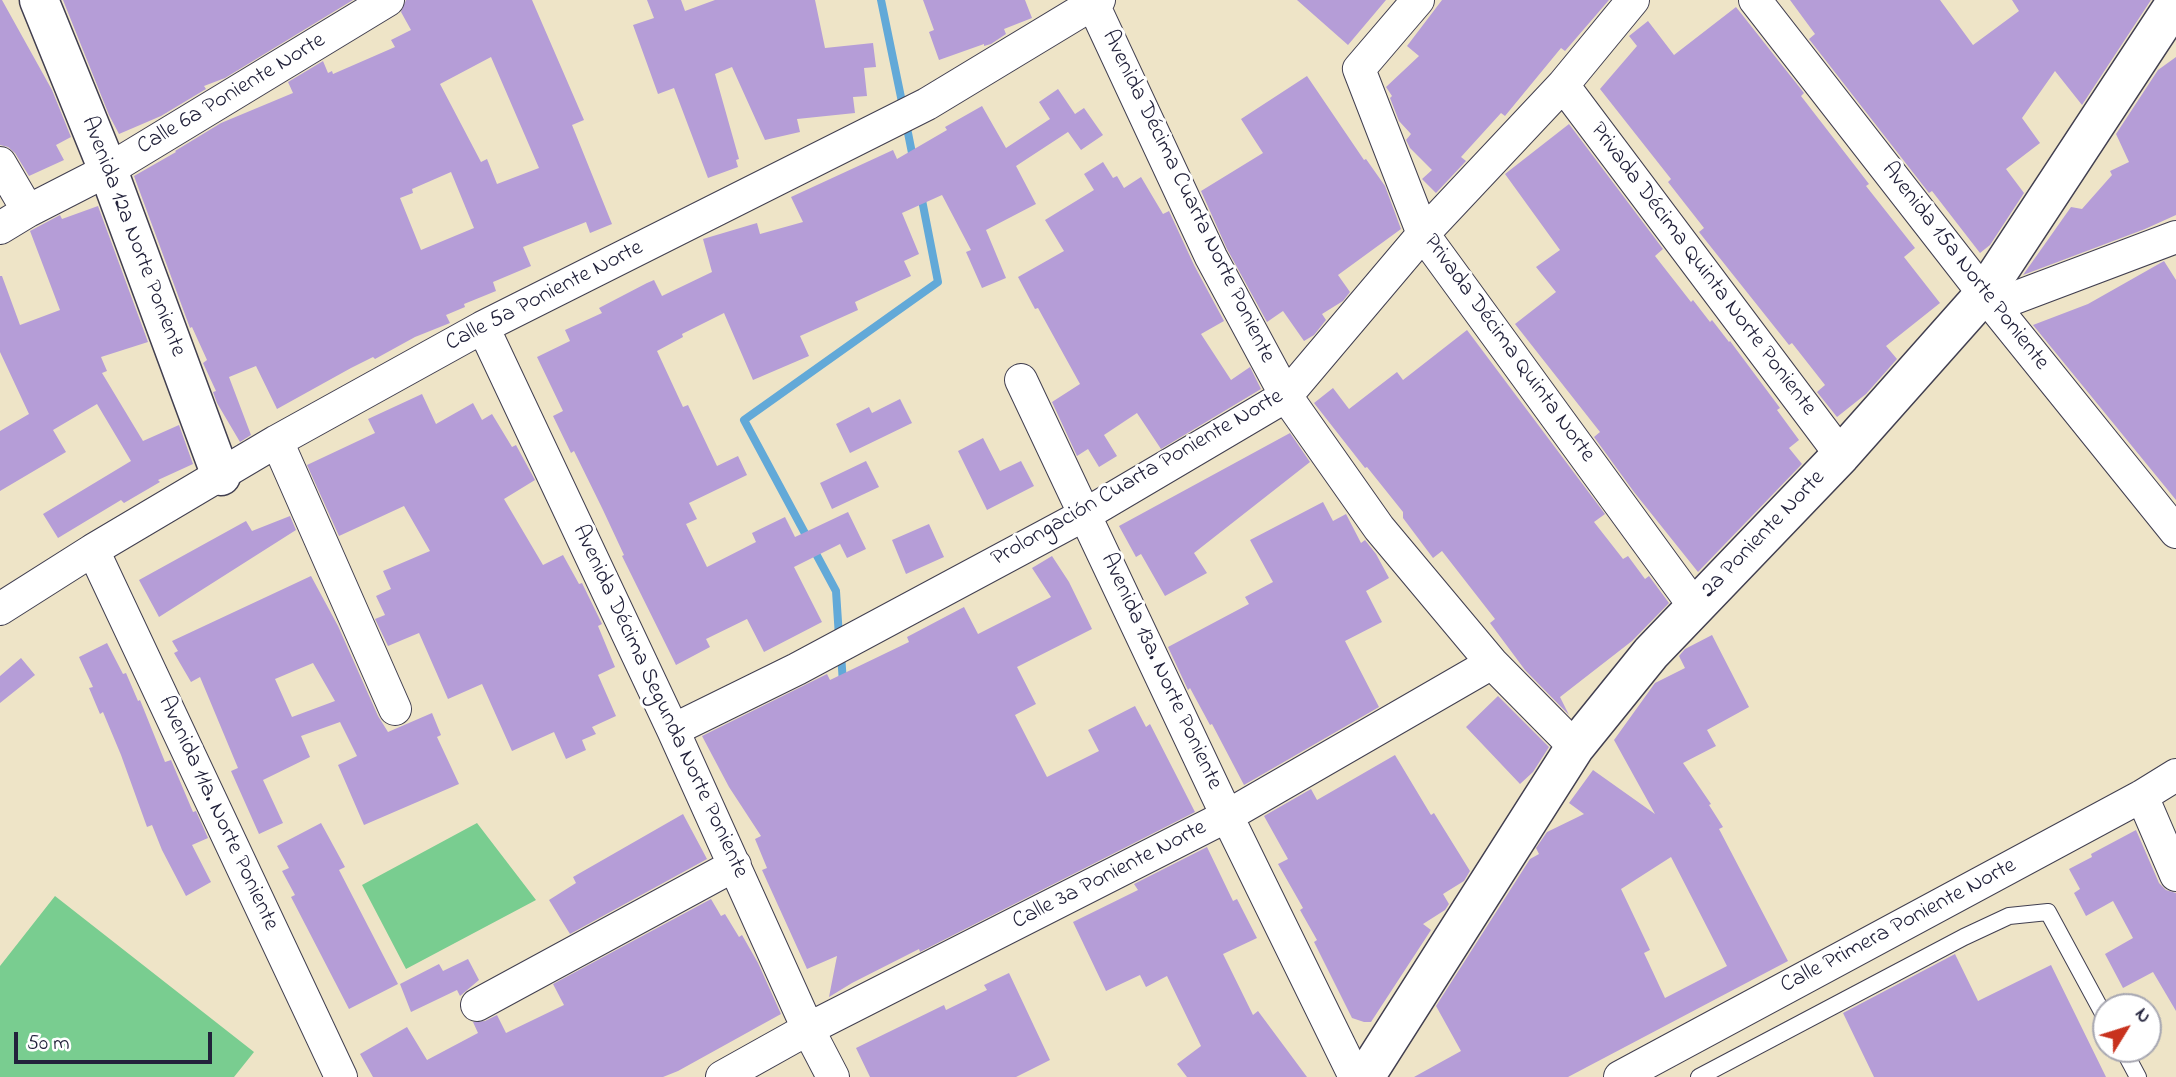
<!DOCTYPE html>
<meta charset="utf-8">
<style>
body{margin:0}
#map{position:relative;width:2176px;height:1077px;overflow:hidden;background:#eee4c7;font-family:"Indie Flower",sans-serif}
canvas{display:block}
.north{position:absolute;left:2092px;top:993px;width:70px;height:70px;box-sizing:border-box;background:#fff;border:2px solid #a7a7b1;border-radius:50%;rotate:52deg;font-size:19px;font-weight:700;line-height:28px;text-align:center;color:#22223b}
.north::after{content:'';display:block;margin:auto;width:24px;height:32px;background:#c8321e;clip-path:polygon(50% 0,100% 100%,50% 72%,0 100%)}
.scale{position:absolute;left:14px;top:1032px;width:198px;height:32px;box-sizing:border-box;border:4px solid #22223b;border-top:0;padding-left:9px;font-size:21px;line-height:24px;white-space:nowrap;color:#22223b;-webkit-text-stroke:5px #fff;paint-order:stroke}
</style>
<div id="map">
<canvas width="2176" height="1077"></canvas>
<div class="north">N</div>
<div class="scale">50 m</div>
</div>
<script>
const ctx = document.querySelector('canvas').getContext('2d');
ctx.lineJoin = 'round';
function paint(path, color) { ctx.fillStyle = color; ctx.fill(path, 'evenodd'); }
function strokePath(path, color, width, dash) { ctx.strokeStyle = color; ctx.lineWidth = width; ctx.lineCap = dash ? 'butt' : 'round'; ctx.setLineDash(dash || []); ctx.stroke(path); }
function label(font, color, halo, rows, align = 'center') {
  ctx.font = font + ' "Indie Flower",sans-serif'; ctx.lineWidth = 6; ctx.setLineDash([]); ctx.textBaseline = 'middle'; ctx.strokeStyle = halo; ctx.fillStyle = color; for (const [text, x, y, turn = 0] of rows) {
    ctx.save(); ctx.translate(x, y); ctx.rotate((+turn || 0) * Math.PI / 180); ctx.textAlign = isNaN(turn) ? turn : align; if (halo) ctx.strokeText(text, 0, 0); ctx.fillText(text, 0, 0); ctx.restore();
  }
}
const green = new Path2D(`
 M477,823L536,900L406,969L362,885Z
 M55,896L254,1052L234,1077H0V966Z`);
const stream = new Path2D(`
 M881,0L903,107
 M906,123L913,158
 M839,637L836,591L744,420L938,282L921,195
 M841,654L843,683`);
const building = new Path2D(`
 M0,0H2L52,90L71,137L56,145L64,160L29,176L15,153L8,147L0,145Z
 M63,0H353L225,78L204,86L206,89L161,116L119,134L109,115Z
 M406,0H532L584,120L572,125L612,224L590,233L586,222L523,247L531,266L493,282L496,291L464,304L465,307L446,315L450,323L415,337L375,359L373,357L351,368L277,409L256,366L229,377L251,435L240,442L217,403L213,392L216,391L203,363L207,360L192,327L190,328L134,176L176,152L175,151L221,123L293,93L288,82L323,61L328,73L332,71L333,74L395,47L391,40L411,30L401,12ZM491,57L539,168L497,184L487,159L481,162L440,84ZM451,172L474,228L421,250L400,198L413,193L412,189Z
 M647,0H681L685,11L715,0H815L825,48L873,43L876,67L864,68L867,96L853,97L855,113L797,119L800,132L765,140L732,67L715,74L739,159L736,160L738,167L708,178L674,88L658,94L633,25L654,18Z
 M923,0H1025L1032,18L1004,29L1006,34L991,44L984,46V44L939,60L929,32L934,30Z
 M1297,0H1386L1348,45Z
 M1442,0H1609L1565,51L1561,48L1505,116L1501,113L1461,157L1466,161L1436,193L1422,179L1432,170L1410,148L1406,140L1411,134L1399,121L1390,98L1392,96L1386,87L1419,56L1407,46Z
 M1790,0H1940L1973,45L2019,11L2012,0H2151L2082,105L2055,71L2022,118L2040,143L2006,169L2024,193L1990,245L1980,253L1932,191L1929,193L1809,39L1815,34Z
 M1736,7L1804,93L1801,96L1869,184L1866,186L1915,248L1904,257L1940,303L1886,346L1897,359L1866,394L1837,417L1817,392L1825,385L1792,343L1789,345L1699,232L1704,228L1668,182L1671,179L1600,89L1637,46L1629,36L1648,21L1674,55Z
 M2176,57V215L2145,229L2023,275L2071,207L2082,209L2112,175L2110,171L2129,162L2116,134L2158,70Z
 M1307,76L1364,160L1366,159L1385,186L1401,229L1338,275L1350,292L1343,301L1322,314L1326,320L1314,335L1304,341L1283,311L1267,322L1227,249L1201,191L1263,153L1241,119Z
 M1058,89L1075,114L1084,108L1103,135L1081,150L1068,132L1016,166L1036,204L986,230L1006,278L982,288L966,252L971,250L942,195L902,213L919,254L904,261L911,276L855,302L858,310L800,336L809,356L753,380L724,313L682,334L683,337L657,351L683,407L688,405L717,466L738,456L747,475L689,503L697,519L686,524L707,567L756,542L752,533L785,517L795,537L848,512L866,549L847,558L840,544L794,567L822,622L764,652L747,619L706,639L710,647L676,665L622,556L624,555L603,510L574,451L571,453L553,416L563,411L537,357L570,341L565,330L602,313L599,308L647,283L654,280L662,296L712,272L703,239L757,223L760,234L803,222L791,197L893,150L897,159L947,130L945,127L982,106L1006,148L1050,119L1039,102Z
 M1569,124L1663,249L1655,256L1691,302L1693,300L1710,322L1712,320L1729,342L1730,341L1780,408L1777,410L1799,440L1789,448L1802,464L1698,572L1634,492L1594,437L1600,432L1515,324L1556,292L1536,267L1560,250L1505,174Z
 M1103,162L1113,178L1117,176L1124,188L1141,177L1163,214L1169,211L1194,265L1224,321L1201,334L1231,380L1250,367L1261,389L1161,449L1137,413L1104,435L1117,456L1099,467L1088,449L1077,456L1052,402L1080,384L1038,308L1035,309L1018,277L1064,251L1045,220L1094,190L1084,174Z
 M98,206L148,342L101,357L107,371L102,373L143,441L179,425L193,464L158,480L160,482L124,503L121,500L58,538L43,514L131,461L97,404L53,430L66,452L0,491V431L29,414L0,352V276H2L20,325L60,310L30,231L60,215L62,219Z
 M2164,261L2176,280V500L2033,325L2088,304Z
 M1467,330L1605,514L1594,522L1623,559L1628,556L1645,579L1649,576L1669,603L1632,641L1560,697L1569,715L1525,670L1490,623L1495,619L1442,551L1433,558L1403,518V512L1367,467L1365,468L1314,403L1333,388L1349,409L1397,372L1403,380Z
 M422,394L436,424L473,403L482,420L492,414L512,447L516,445L535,480L504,499L543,565L563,555L579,584L582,583L602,624L598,626L615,667L598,675L616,716L592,727L596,734L582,740L586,750L566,759L554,732L512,751L482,684L448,699L419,633L388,646L375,619L385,615L376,596L391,589L383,571L430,551L404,506L339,536L307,465L375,433L368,419Z
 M900,399L912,423L850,453L836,424L869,407L872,413Z
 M1290,433L1310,462L1194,553L1207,573L1165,596L1141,554L1136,557L1119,526Z
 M983,438L1000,471L1021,461L1034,486L987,510L958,451Z
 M866,461L879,487L832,509L820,483Z
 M1323,502L1333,521L1346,514L1361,543L1365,540L1376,554L1389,578L1366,591L1382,622L1345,641L1379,707L1244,785L1212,724L1210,725L1190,688L1188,690L1168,647L1249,604L1245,597L1273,582L1250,540Z
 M290,516L296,530L159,617L139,580L246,521L252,531Z
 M929,524L944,557L906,574L892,540Z
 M1052,556L1069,582L1092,629L1017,667L1036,704L1015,715L1047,777L1099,751L1088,730L1135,706L1146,727L1150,724L1195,812L920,952L919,949L852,983L829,997L837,956L807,969L762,870L767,868L755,839L761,836L729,787L702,736L827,674L830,680L909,642L907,637L964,607L978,634L1051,597L1032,568Z
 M311,576L338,626L378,716L388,732L432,713L441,735L437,737L459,784L364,825L338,765L357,756L340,722L301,736L310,757L263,780L283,823L259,834L231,771L238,768L200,677L191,682L174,653L178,651L172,641ZM313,663L335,701L292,717L275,679Z
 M1712,635L1749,707L1707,730L1716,746L1683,763L1711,804L1709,805L1723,827L1719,829L1788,961L1568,1077H1414L1461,1051L1436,1006L1530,859L1539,854L1536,848L1547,832L1584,814L1569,803L1593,770L1655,814L1614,740L1655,683L1685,668L1679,656L1685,649ZM1671,857L1727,966L1665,998L1644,953L1650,950L1621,889Z
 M107,643L123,674L126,673L138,701L140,700L165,762L171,760L193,812L196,811L208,838L192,845L211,882L186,896L162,850L152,825L147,827L121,755L103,712L100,714L89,688L93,687L79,657Z
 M21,658L35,675L0,703V676Z
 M1498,696L1549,747L1533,772L1520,784L1466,727Z
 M1395,755L1431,815L1434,813L1470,871L1464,881L1443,894L1449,904L1445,910L1423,924L1431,930L1371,1022H1364L1352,1018L1314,942L1317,940L1300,910L1303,908L1278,864L1288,859L1264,816L1311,789L1317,800Z
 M683,814L707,859L570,934L549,900L576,883L573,877Z
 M321,823L345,867L339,870L398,984L349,1009L291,897L295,895L282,871L289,868L277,846Z
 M2136,830L2159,883L2166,890L2176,893V1011L2153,972L2123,988L2105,954L2133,938L2113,901L2086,916L2074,893L2080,889L2069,869L2092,857L2091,854Z
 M1207,847L1233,901L1237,899L1257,938L1223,954L1253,1015L1258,1011L1307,1077H1187L1177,1064L1201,1046L1167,976L1146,987L1140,975L1106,991L1073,922L1138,890L1134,884Z
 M711,899L721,916L725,914L739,937L742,935L758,963L781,1014L678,1071L663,1077H373L360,1054L407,1027L427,1060L478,1033L473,1022L485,1021L497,1015L506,1033L564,1005L553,984Z
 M1955,954L1978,1001L2051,965L2106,1077H1874L1843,1013Z
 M468,959L479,980L460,996L457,990L411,1012L400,984L439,964L443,971Z
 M1009,973L1050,1060L1016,1077H870L856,1048L944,1005L946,1010L987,990L984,985Z`);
const lane = new Path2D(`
 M2123,1049L2138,1077
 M1699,1077L1964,937L2009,916L2048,912L2106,1019`);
const street = new Path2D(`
 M1418,0L1359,69L1423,234L1695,607
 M1755,0L1984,294L2176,532
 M1093,4L1211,257L1286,396L1379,528L1492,663L1575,747
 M1563,85L1841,455
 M0,163L28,211
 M0,228L28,211L108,170L388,0
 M1993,306L2176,237
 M483,327L673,730L808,1029L833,1077
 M1021,380L1227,816L1355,1077
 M277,441L395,709
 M93,550L341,1077
 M0,609L93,550L277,441L483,327L927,104L1099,0
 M673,730L797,669L1086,514L1286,396L1423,234L1563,85L1633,0
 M2142,796L2176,875
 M477,1005L735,865
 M722,1077L808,1029L1227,816L1492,663
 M1620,1077L2142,796L2176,775`);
const secondary = new Path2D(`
 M39,0L108,170L221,476
 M1365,1077L1575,747L1651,653L1841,455L1984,294L2176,2`);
const streetNames = [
 ["Calle 6a Poniente Norte",232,95,-31],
 ["Avenida Décima Cuarta Norte Poniente",1187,197,64],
 ["Avenida 12a Norte Poniente",132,237,69],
 ["Avenida 15a Norte Poniente",1964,267,52],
 ["Privada Décima Quinta Norte Poniente",1702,270,53],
 ["Calle 5a Poniente Norte",545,297,-27],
 ["Privada Décima Quinta Norte",1508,349,54],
 ["Prolongación Cuarta Poniente Norte",1138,479,-30],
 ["2a Poniente Norte",1764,535,-46],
 ["Avenida 13a. Norte Poniente",1160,672,65],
 ["Avenida Décima Segunda Norte Poniente",659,702,65],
 ["Avenida 11a. Norte Poniente",217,814,65],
 ["Calle 3a Poniente Norte",1110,876,-27],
 ["Calle Primera Poniente Norte",1899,927,-28]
];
paint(green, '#79cd90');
strokePath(stream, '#62a9d8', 8);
paint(building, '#b59dd7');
strokePath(lane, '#413f50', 18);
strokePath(street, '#413f50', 34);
strokePath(secondary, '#413f50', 41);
strokePath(lane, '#fff', 16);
strokePath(street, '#fff', 32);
strokePath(secondary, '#fff', 38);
label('23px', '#22223b', '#fff', streetNames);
</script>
